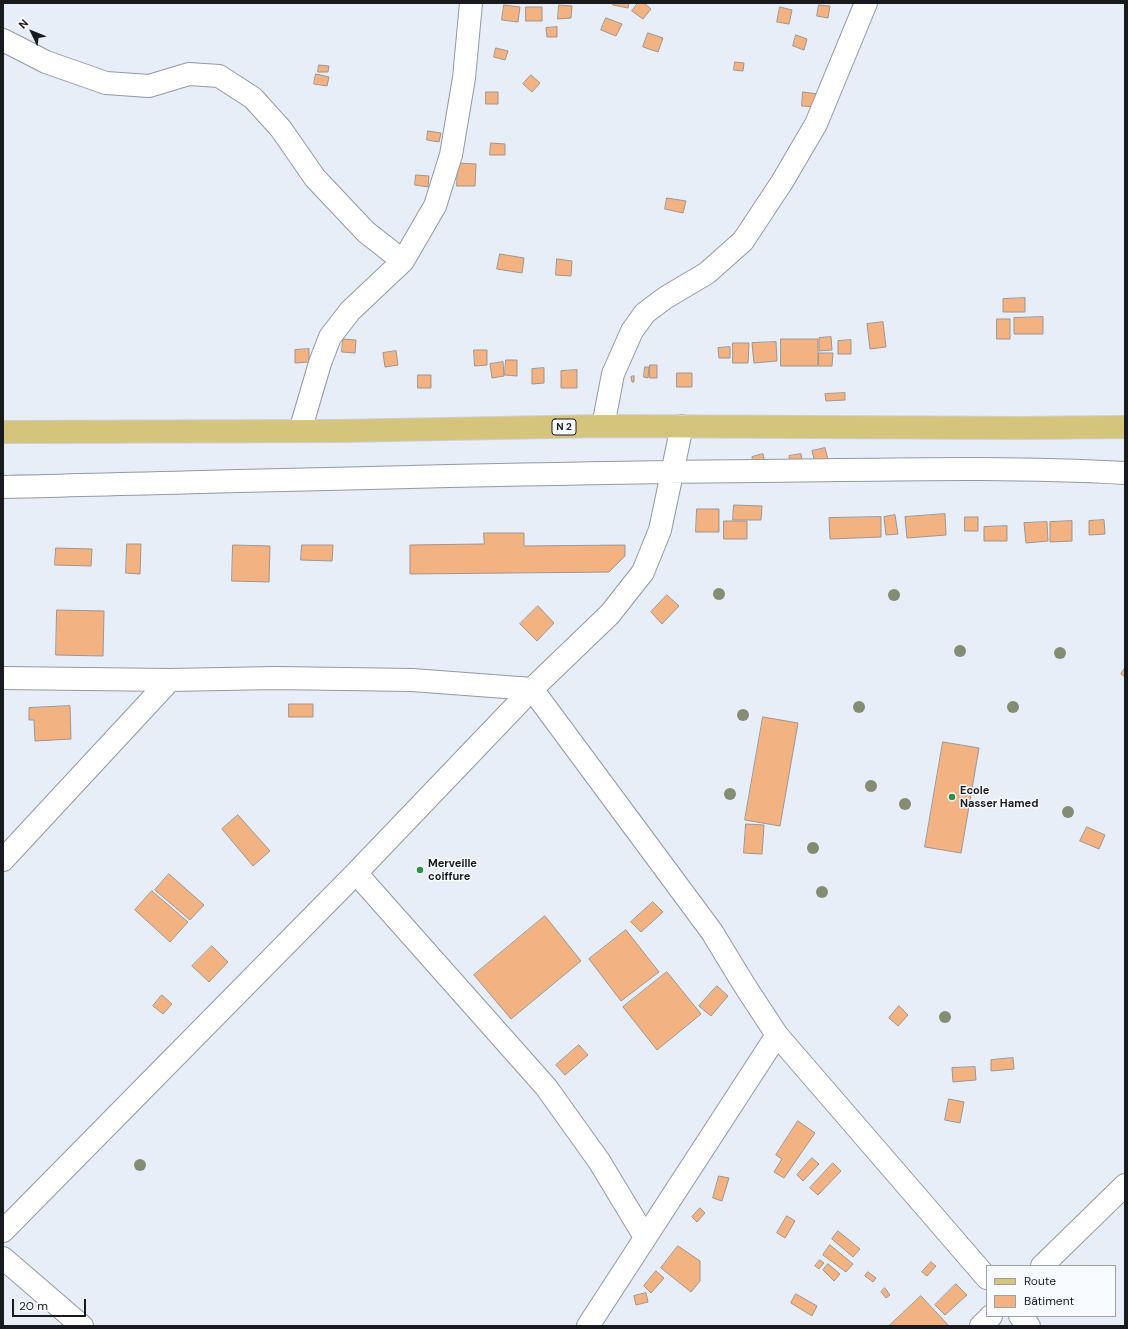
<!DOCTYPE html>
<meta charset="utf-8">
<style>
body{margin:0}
#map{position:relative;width:1128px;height:1329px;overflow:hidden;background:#e7eef8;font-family:"DM Sans",sans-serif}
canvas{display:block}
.frame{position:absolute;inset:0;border:4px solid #181a1e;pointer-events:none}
.legend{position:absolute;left:986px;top:1265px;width:130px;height:52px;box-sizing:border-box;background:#f8fbff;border:1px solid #9ea1a5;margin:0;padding:5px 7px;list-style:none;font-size:12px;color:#181a1e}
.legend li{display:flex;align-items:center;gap:8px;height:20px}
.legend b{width:20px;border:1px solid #9ea1a5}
.north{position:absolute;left:12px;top:12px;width:40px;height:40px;-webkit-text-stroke:3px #f8fbff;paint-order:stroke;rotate:313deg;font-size:11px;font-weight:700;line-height:16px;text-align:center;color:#181a1e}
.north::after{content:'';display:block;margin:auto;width:14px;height:18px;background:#181a1e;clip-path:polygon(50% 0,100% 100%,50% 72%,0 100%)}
.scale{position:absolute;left:12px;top:1299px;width:74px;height:18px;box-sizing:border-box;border:2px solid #181a1e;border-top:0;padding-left:5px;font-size:12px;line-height:14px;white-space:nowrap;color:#181a1e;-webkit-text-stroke:3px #f8fbff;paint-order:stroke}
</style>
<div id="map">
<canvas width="1128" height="1329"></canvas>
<div class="frame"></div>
<ul class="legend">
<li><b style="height:5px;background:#d5c47c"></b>Route</li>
<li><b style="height:11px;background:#f3b282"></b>Bâtiment</li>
</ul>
<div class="north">N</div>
<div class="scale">20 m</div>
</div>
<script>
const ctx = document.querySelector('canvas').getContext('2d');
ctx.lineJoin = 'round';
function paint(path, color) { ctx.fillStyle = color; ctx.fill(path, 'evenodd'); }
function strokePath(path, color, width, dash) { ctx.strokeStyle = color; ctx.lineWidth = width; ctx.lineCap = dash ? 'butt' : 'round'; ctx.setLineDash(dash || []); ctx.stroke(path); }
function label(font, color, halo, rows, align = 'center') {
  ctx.font = font + ' "DM Sans",sans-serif'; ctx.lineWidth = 3; ctx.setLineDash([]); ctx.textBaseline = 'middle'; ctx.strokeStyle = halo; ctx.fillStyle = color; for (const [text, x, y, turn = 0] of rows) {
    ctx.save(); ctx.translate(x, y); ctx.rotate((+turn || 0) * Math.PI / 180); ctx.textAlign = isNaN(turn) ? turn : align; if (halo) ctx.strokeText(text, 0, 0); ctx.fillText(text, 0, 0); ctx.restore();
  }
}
const building = new Path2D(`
 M613,3H629L628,8L613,5Z
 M638,3H644L651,9L643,19L632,11Z
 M504,5L520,7L518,22L502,20Z
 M559,5L572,6L571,18L558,19Z
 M819,5L830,6L828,18L817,16Z
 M526,7H542V21H526Z
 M780,7L792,10L789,24L777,22Z
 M606,18L622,24L616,36L601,30Z
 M557,27V37H547L546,28Z
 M648,33L663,38L658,52L643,47Z
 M796,35L807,39L804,50L793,46Z
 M496,48L508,51L505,60L494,57Z
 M735,62L744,63L743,71L734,70Z
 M319,65L329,66L328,72H318Z
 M316,74L329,77L327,86L314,84Z
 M531,75L540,83L532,92L523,84Z
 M486,92H498V104H486Z
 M803,92L818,94L817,107L802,106Z
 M428,131L441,133L439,142L427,140Z
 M491,143L505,144V155H490Z
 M458,163L476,164L475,186H457Z
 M416,175L429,176L428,187L415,185Z
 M667,198L686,201L683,213L665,209Z
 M500,254L524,258L522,273L497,269Z
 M557,259L572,261L571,276L556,275Z
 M1025,298V312H1003V299Z
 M1043,317V334H1014V318Z
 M997,319H1010V339H997Z
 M883,322L886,347L870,349L867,324Z
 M831,337L832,350L819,351V338Z
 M343,339L356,340L355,353L342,352Z
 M781,339H818V366H781Z
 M851,340V354H838V341Z
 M776,342L777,361L754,363L752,343Z
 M733,343H749L748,363H733Z
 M730,347V358H719L718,348Z
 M309,349V362L295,363V350Z
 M474,350H487V365L475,366Z
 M396,351L398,365L385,367L383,353Z
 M819,353H833L832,366H819Z
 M506,360H517V376L505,375Z
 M503,362L504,376L492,378L490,364Z
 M650,365H657V378H650Z
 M645,367H649L648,378L644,377Z
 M544,368V383L532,384V369Z
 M577,370V388H561V371Z
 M677,373H692V387H677Z
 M418,375H431V388H418Z
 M634,376V382H632L631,377Z
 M845,393V400L826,401L825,394Z
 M825,448L830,467L817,470L812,451Z
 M763,454L765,463L753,465L752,457Z
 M801,454L803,466L791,468L789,456Z
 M734,505L762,506L761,520H733Z
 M697,509H719V532H696Z
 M945,514L946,535L907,538L905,517Z
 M895,515L898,534L886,535L884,517Z
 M881,517V537L830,539L829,518Z
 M965,517H978V531H965Z
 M1104,520L1105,534L1089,535V521Z
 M724,521H747V539H724Z
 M1072,521V541L1050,542V522Z
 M1047,522L1048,541L1026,543L1024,523Z
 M1007,526V541H984V527Z
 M484,533H524V546L625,545V556L609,572L410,574V545L484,544Z
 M127,544H141L140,574L126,573Z
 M233,545L270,546L269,582L232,581Z
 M302,545H333L332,561L301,560Z
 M56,548L92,549L91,566L55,565Z
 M667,595L679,606L662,624L651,612Z
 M538,606L554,623L537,641L520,624Z
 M57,610L104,611L103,656L56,655Z
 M1125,668V677L1121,674Z
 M289,704H313V717H289Z
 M70,706L71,739L35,741L34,720H29V708Z
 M763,717L798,723L780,826L745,820Z
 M943,742L979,748L961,853L925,847Z
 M238,815L270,851L253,866L222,829Z
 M746,824L764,825L762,854L744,853Z
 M1087,827L1105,835L1099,849L1080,841Z
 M169,874L204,905L190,920L155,890Z
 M152,891L188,922L170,942L135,910Z
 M653,902L663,912L641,932L631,922Z
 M545,916L581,961L511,1019L474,975Z
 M626,930L659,972L621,1001L589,959Z
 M212,946L228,962L209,982L192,966Z
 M667,972L701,1014L657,1050L623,1007Z
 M717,986L728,996L711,1016L699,1006Z
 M162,995L172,1004L163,1014L153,1006Z
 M899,1006L908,1015L898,1026L889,1018Z
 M579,1045L588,1055L565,1075L556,1065Z
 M1013,1058L1014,1069L991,1071V1060Z
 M975,1067L976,1080L953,1082L952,1068Z
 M949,1099L964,1102L960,1123L945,1120Z
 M798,1121L815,1133L784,1178L774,1172L782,1159L776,1155Z
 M812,1158L819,1164L803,1181L797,1175Z
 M833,1163L841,1171L818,1195L810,1188Z
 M719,1176L729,1178L722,1201L713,1198Z
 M700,1208L705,1213L697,1222L692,1217Z
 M787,1216L795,1221L785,1238L777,1233Z
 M838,1231L860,1249L853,1257L832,1239Z
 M830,1245L853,1264L846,1272L823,1255Z
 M678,1246L700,1261V1281L691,1292L661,1268Z
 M820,1260L824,1263L819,1269L815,1266Z
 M931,1262L936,1266L927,1276L922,1272Z
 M828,1264L840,1274L834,1281L823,1270Z
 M656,1271L664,1278L651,1293L644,1286Z
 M868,1272L876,1278L873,1282L865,1276Z
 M956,1284L967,1295L945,1315L935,1305Z
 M885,1288L890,1295L886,1298L881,1292Z
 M646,1293L648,1302L636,1305L634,1296Z
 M796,1294L817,1306L812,1316L791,1303Z
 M921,1296L949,1326H889Z`);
const minor = new Path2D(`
 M3,40L46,62L106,83L149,86L189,74L219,76L253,98L281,129L315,178L366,232L403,261
 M603,426L613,374L632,331L645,313L665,298L707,273L743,241L782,182L816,124L866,3
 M300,431L320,363L330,337L350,311L403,261L435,206L451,155L464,78L471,3
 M3,487C255,481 507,473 759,471C881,470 1003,466 1125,473
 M3,678L170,680
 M3,860L170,680L276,678L412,680L532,689L712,932L743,983L777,1035
 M356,873L546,1087L599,1161L645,1237
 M3,1231L356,873L532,689L610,614L643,572L660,530L682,426
 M3,1258L82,1326
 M1042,1266L1125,1185
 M1020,1316L1029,1326
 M588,1326L777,1035L987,1278
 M981,1326L991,1316`);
const major = new Path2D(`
 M3,432L339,431L603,426L1021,428L1125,427`);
const trees = [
 [719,594],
 [894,595],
 [960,651],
 [1060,653],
 [859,707],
 [1013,707],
 [743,715],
 [871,786],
 [730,794],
 [905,804],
 [1068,812],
 [813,848],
 [822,892],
 [945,1017],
 [140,1165]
];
const markers = [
 [952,797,4,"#2d9247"],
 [420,870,4,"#2d9247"]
];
const shields = [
 [564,427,24]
];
const shieldNames = [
 ["N 2",564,427]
];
const poiNames = [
 ["Ecole",960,791],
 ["Nasser Hamed",960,804],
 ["Merveille",428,864],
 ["coiffure",428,877]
];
paint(building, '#f3b282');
strokePath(building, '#9f958e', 1);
strokePath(minor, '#9299a3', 24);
strokePath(major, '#cccdce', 24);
strokePath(minor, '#fff', 22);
strokePath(major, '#d5c47c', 22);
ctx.fillStyle = '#838d73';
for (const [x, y] of trees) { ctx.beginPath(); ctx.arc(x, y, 6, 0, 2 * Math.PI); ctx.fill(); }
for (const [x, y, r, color] of markers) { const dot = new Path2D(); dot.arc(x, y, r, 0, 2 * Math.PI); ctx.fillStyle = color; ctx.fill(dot); strokePath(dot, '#f8fbff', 1.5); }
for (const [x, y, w] of shields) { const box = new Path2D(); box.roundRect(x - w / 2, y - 8, w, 16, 3); ctx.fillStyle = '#f8fbff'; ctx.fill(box); strokePath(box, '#181a1e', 1); }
label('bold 10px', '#181a1e', null, shieldNames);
label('bold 11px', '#181a1e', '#f8fbff', poiNames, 'left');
</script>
